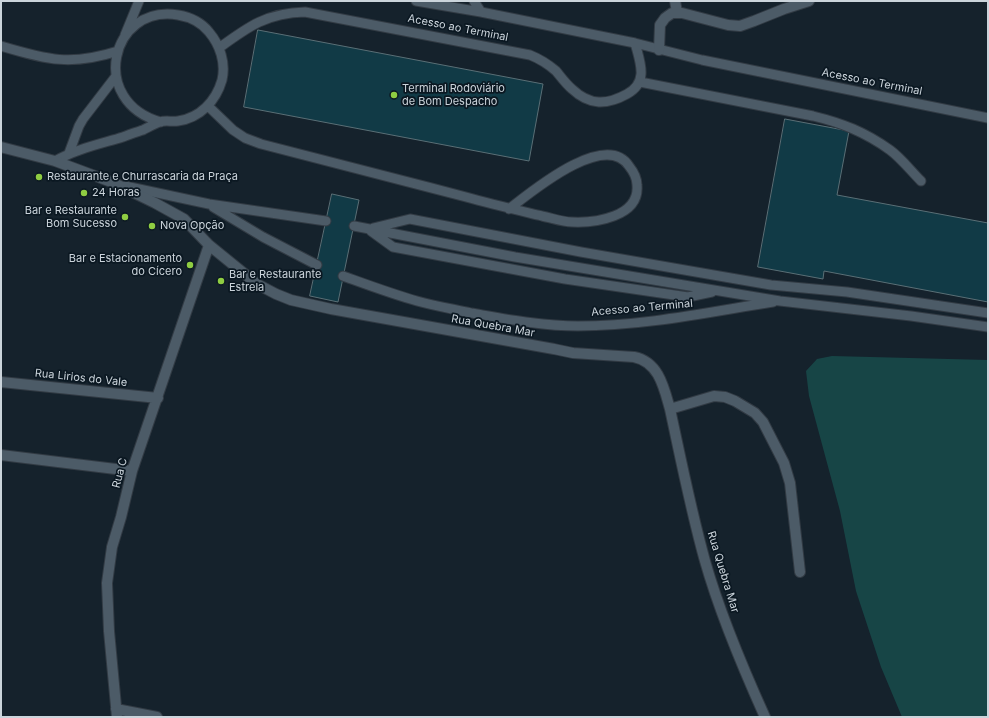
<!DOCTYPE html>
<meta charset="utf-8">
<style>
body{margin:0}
#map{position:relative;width:989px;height:718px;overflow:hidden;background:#15222c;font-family:Inter,sans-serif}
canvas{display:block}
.frame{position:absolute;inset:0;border:2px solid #cbd4db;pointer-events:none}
</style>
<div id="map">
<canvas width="989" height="718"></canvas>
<div class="frame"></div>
</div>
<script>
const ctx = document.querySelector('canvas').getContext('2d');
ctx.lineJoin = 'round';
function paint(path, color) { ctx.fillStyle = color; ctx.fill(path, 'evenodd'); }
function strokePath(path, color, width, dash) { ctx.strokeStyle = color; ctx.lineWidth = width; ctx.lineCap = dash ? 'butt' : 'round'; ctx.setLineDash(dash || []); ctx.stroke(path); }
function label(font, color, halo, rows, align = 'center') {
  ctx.font = font + ' Inter,sans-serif'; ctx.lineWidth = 3.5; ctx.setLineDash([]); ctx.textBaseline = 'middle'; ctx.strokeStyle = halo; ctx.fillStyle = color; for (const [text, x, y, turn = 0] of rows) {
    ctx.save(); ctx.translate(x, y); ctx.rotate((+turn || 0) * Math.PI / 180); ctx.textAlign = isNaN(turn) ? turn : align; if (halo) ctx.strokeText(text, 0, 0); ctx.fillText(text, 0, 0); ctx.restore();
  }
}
const water = new Path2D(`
 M832,356L988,360V717H902L881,667L856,591L840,511L816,422L809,396L806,371L817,359Z`);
const building = new Path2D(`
 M258,30L543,84L529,161L244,107Z
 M785,119L849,131L837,195L988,223V302L824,271L823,279L758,267Z
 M332,194L359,200L338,302L310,296Z`);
const lane = new Path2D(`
 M416,1L481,12L635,43L702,60L988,118
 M474,1L481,12
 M125,35L139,1
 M1,46C48,60 71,66 118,51
 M219,48C249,26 267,13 305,12L530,55C540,59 548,64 556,71C561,77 566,84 572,89C590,106 607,105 627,94C649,82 640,62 635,43
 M640,82L813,116C842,123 865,132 890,150C901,158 911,171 921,181
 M208,106L233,130L245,138L261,144C330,162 398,179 466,197C491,204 517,210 542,216C552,218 562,222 572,222C595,223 640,217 637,185C637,178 633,171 629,166C605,130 531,192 509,209
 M69,153L79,126L83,119L116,76
 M55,161C76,149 100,144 123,137C130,134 137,132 143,130C149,127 154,124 160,122C165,120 172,122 178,121C200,118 216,101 222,80C226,63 220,45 209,32C201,22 190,17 178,15C110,4 88,102 161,122
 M125,186L209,204L326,221
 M213,207L263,237L317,265
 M354,226L515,257L780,301L911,316L988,327
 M373,228L410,219L581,252L771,285L847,292L988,313
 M371,231L393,247L565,279L688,297L712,292
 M343,276C368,285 392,294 417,301C435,306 453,309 471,313C506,319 542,326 578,326C644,326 709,312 773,302`);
const street = new Path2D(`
 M675,1L677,12
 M659,50L660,25L665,18L672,13H682L728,25L740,26L754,21L784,9L809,1
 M1,147L55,161L114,183L155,203L184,219L209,245L257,284L276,294L291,300L331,309L554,349L573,353L634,357C659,362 664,388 670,409C681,460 691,511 705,561C720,614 742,666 765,717
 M1,382L158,398
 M670,409L714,396L725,397L735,401L755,413L763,422L784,463L790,483L800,572
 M1,455L132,471
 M116,709L157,717
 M117,717L109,631L107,583L112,547L121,517L132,471L209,245`);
const markers = [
 [394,95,4,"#8fcd42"],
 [39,177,4,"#8fcd42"],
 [84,193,4,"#8fcd42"],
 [125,217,4,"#8fcd42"],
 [152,226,4,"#8fcd42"],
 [190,265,4,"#8fcd42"],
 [221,281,4,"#8fcd42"]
];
const streetNames = [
 ["Acesso ao Terminal",458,28,11],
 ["Acesso ao Terminal",872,82,11],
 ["Acesso ao Terminal",642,308,-5],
 ["Rua Quebra Mar",493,326,10],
 ["Rua Lirios do Vale",81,378,6],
 ["Rua C",120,473,-75],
 ["Rua Quebra Mar",723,572,73]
];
const poiNames = [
 ["Terminal Rodoviário",402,89],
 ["de Bom Despacho",402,102],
 ["Restaurante e Churrascaria da Praça",47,177],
 ["24 Horas",92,193],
 ["Bar e Restaurante",117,211,"right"],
 ["Bom Sucesso",117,224,"right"],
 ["Nova Opção",160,226],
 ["Bar e Estacionamento",182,259,"right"],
 ["do Cícero",182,272,"right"],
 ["Bar e Restaurante",229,275],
 ["Estrela",229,288]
];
paint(water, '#174546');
paint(building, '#113a46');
strokePath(building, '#5a6f76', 1);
strokePath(lane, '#323b44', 11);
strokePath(street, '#323b44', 12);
strokePath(lane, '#4c5b67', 9);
strokePath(street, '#4c5b67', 10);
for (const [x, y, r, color] of markers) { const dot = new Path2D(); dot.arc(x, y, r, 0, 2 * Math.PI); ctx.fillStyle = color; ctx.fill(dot); strokePath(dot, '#0b1822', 1.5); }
label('11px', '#cbd4db', '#0b1822', streetNames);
label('11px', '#cbd4db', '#0b1822', poiNames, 'left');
</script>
